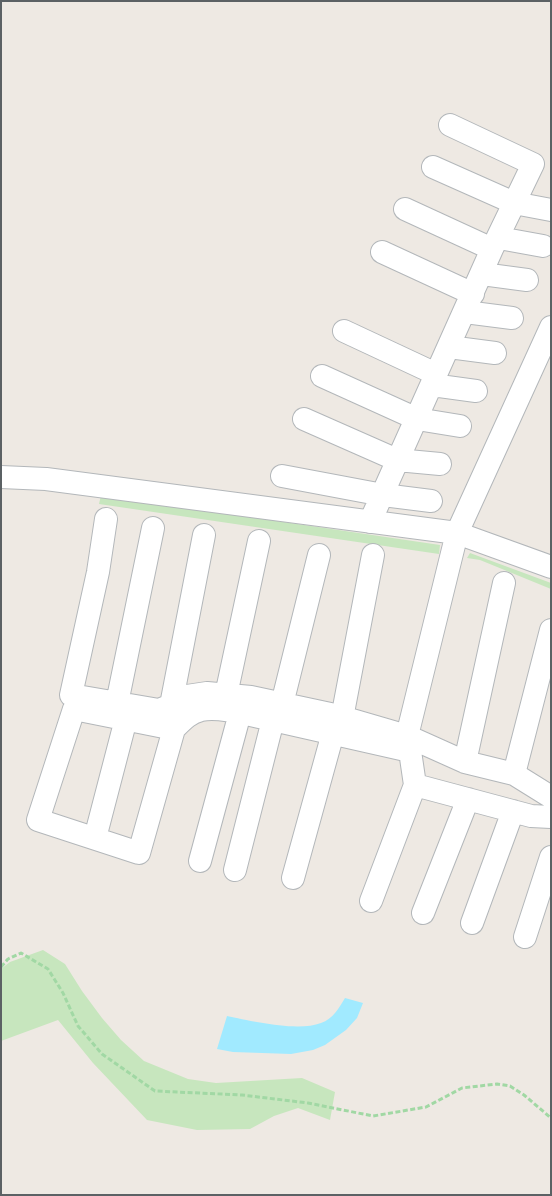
<!DOCTYPE html>
<style>
body{margin:0}
#map{position:relative;width:552px;height:1196px;overflow:hidden;background:#eee9e3;font-family:Barlow,sans-serif}
canvas{display:block}
.frame{position:absolute;inset:0;border:2px solid #5b6164;pointer-events:none}
</style>
<div id="map">
<canvas width="552" height="1196"></canvas>
<div class="frame"></div>
</div>
<script>
const ctx = document.querySelector('canvas').getContext('2d');
ctx.lineJoin = 'round';
function paint(path, color) { ctx.fillStyle = color; ctx.fill(path, 'evenodd'); }
function strokePath(path, color, width, dash) { ctx.strokeStyle = color; ctx.lineWidth = width; ctx.lineCap = dash ? 'butt' : 'round'; ctx.setLineDash(dash || []); ctx.stroke(path); }
const green = new Path2D(`
 M101,495L440,545L439,554L99,504Z
 M470,553L551,583V589L480,560L467,558Z
 M43,950L65,964L82,991L102,1018L121,1040L144,1061L188,1079L216,1083L302,1078L335,1092L330,1120L298,1108L274,1116L250,1129L197,1130L147,1120L93,1063L58,1020L1,1041V969L10,962Z`);
const water = new Path2D(`
 M345,998L363,1003L357,1018L346,1030L325,1045L313,1050L291,1054L233,1052L217,1049L227,1016C251,1021 298,1032 321,1023C333,1019 339,1008 345,998Z`);
const path = new Path2D(`
 M1,967L8,959L21,953L48,969L63,993L78,1026L102,1054L155,1091L242,1095L308,1103L373,1116L426,1107L462,1088L497,1084L510,1086L524,1095L551,1118`);
const minor = new Path2D(`
 M433,167L514,203L551,210
 M405,209L492,249
 M499,238L543,246
 M382,252L473,294
 M482,274L527,280
 M465,312L512,318
 M344,331L436,374
 M449,347L495,353
 M322,376L417,419L460,426
 M432,385L476,391
 M304,419L397,460L440,464
 M282,476L383,495L431,501
 M1,477L46,479L457,533L551,567
 M106,519L98,572L71,695L159,710L179,702L187,696L207,693L251,697L335,715L407,736L465,762L514,774L551,797
 M370,522L492,249L533,164L450,125
 M226,695L259,541
 M117,703L153,528
 M282,704L319,555
 M171,705L204,535
 M342,718L373,555
 M174,729L139,853L38,820L74,709L174,729C182,721 189,713 201,710C222,706 252,716 273,720C319,730 364,741 410,751L415,785L531,816L551,817
 M407,736L457,533L551,327
 M465,762L504,583
 M514,774L551,630
 M95,838L126,719
 M200,861L240,713
 M235,870L273,720
 M293,878L333,733
 M371,901L415,785
 M423,913L468,799
 M472,923L513,811
 M525,937L551,857`);
paint(green, '#c7e6be');
paint(water, '#a1eaff');
strokePath(minor, '#b3b7ba', 24);
strokePath(path, '#a1d8a4', 3, [5, 2.5]);
strokePath(minor, '#fff', 22);
</script>
